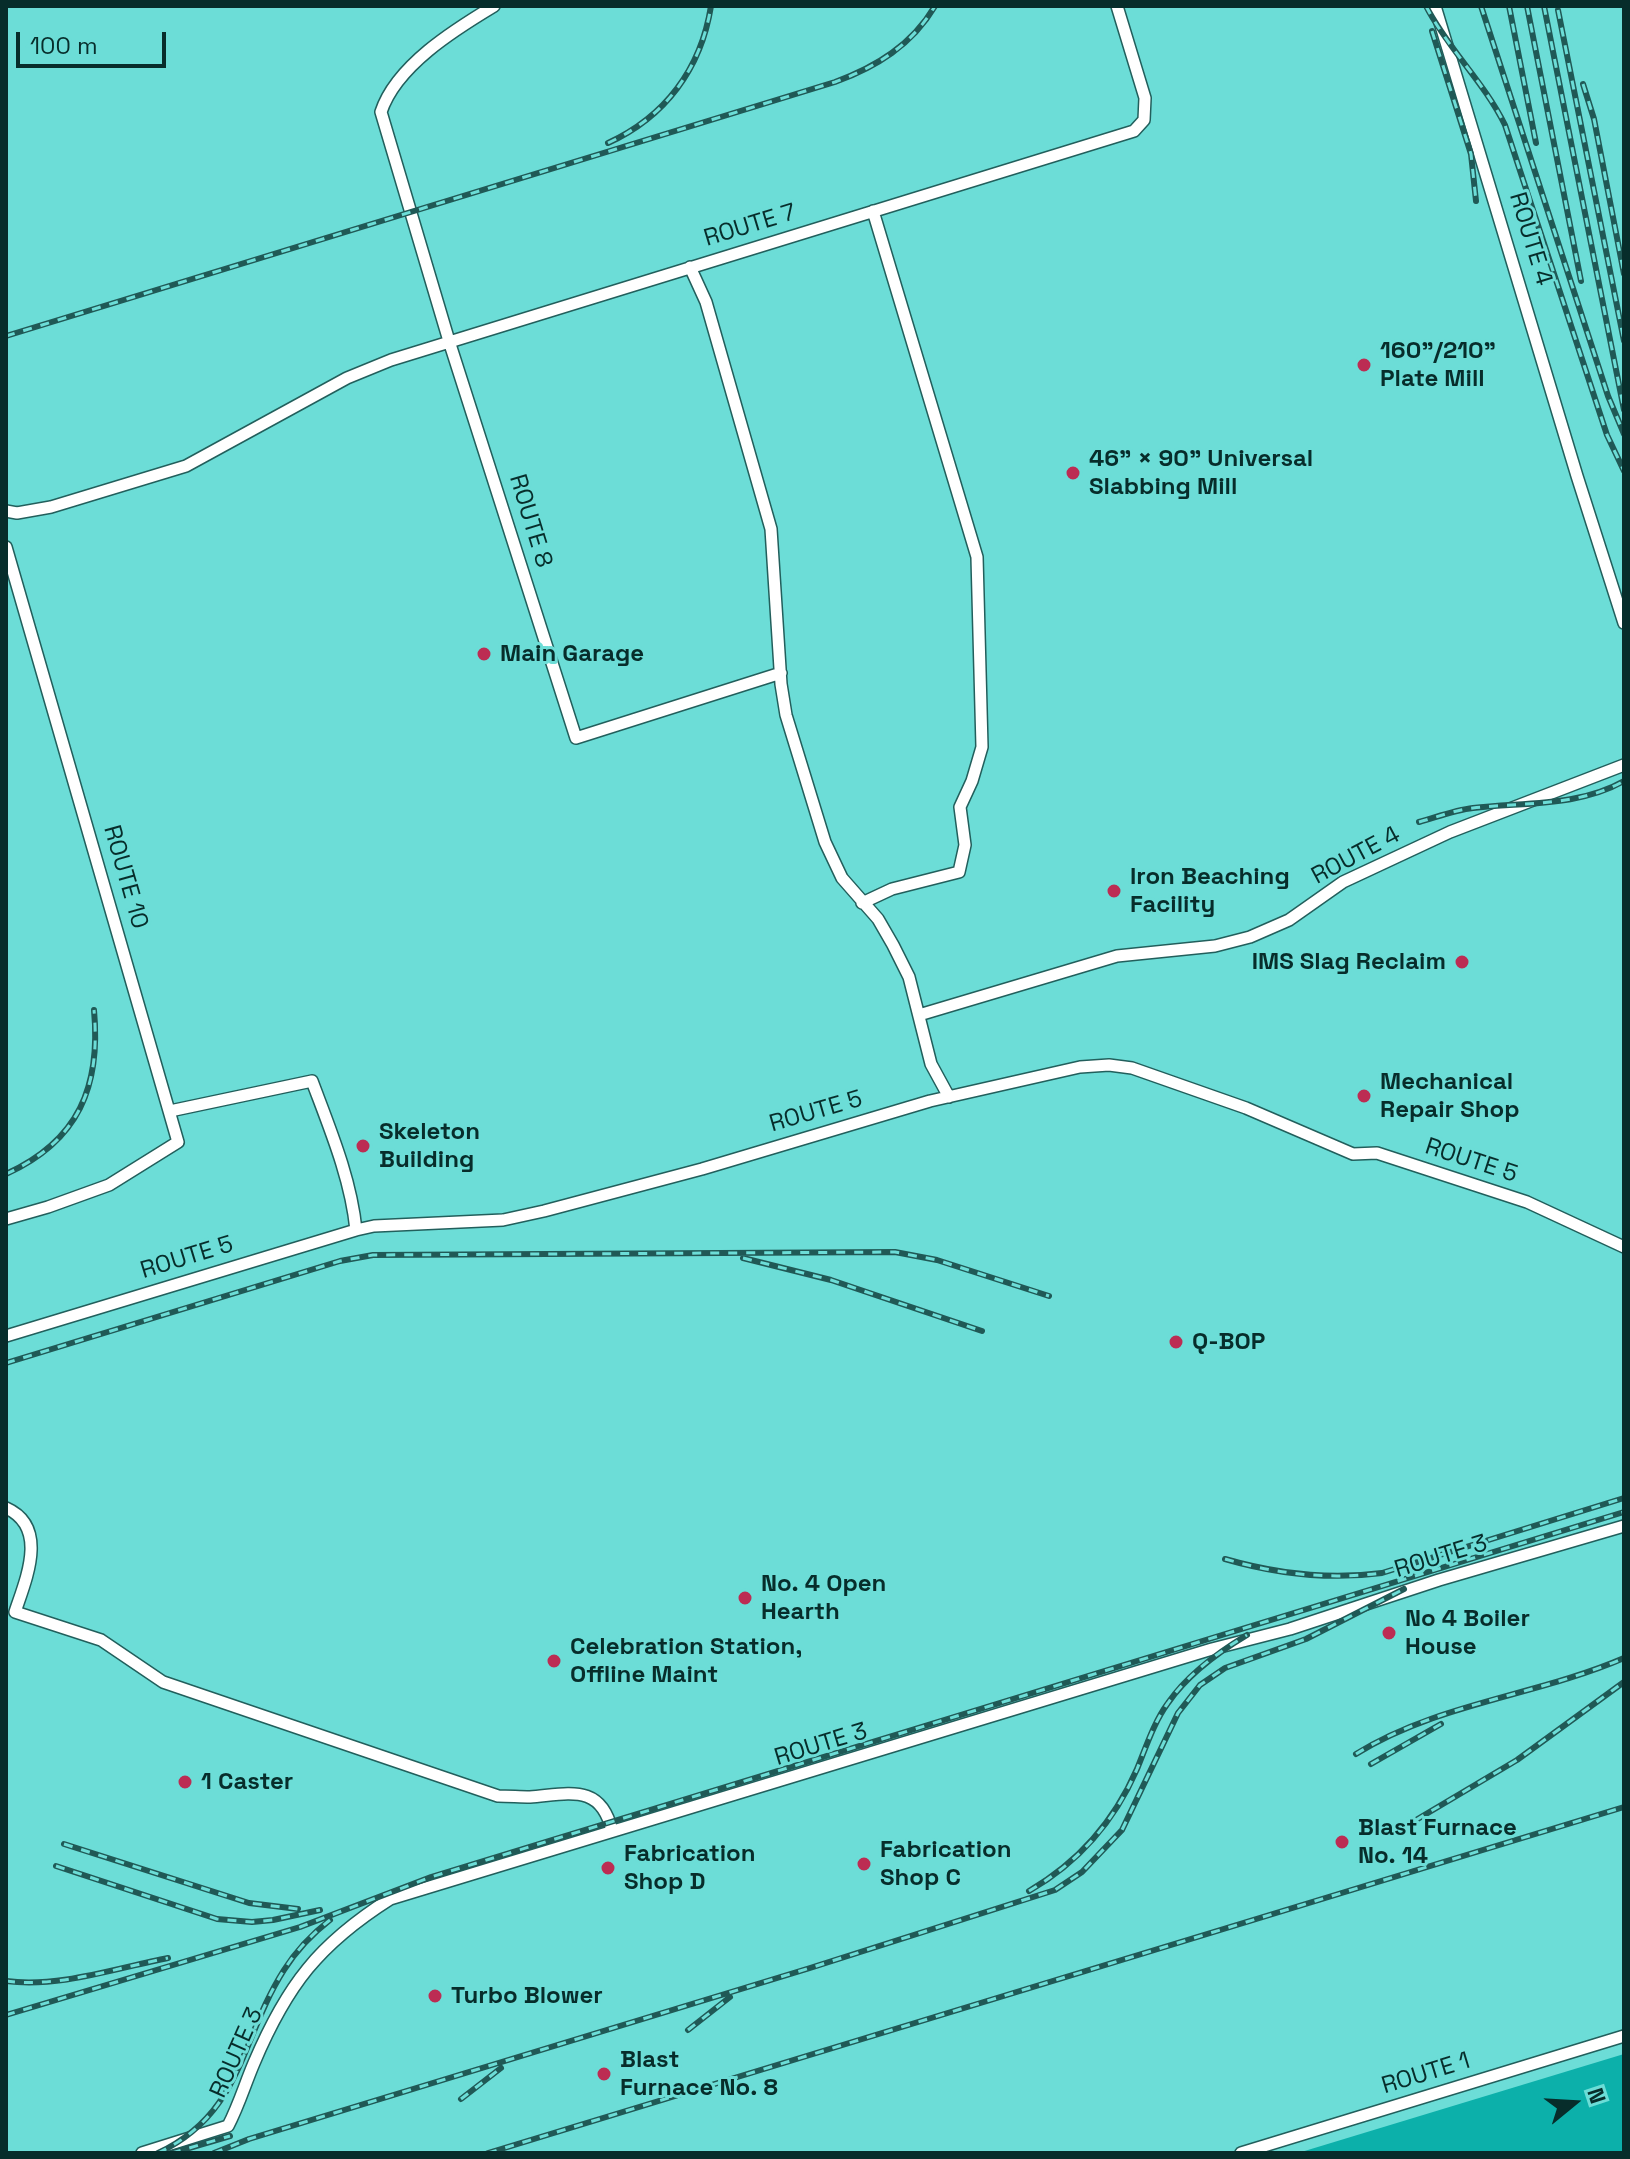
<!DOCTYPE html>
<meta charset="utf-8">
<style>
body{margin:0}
#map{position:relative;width:1630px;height:2159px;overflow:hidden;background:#6cddd7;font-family:"Space Grotesk",sans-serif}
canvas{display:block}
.frame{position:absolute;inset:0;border:8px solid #072d2b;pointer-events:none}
.north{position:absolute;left:1534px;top:2063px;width:80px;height:80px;-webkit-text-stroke:6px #6cddd7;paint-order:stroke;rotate:72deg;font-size:22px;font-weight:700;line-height:32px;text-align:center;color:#072d2b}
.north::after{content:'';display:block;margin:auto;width:28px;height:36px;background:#072d2b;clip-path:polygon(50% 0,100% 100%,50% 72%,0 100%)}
.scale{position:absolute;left:16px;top:32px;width:150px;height:36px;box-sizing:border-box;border:4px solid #072d2b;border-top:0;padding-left:10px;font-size:24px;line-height:28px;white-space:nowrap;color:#072d2b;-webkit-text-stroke:6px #6cddd7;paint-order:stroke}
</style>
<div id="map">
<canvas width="1630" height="2159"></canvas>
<div class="frame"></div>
<div class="north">N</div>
<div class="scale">100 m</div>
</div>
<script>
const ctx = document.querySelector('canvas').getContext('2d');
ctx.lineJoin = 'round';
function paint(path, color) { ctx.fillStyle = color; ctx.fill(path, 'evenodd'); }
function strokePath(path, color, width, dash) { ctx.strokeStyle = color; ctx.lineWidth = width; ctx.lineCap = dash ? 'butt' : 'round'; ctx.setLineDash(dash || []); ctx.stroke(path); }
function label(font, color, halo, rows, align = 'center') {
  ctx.font = font + ' "Space Grotesk",sans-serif'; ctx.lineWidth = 6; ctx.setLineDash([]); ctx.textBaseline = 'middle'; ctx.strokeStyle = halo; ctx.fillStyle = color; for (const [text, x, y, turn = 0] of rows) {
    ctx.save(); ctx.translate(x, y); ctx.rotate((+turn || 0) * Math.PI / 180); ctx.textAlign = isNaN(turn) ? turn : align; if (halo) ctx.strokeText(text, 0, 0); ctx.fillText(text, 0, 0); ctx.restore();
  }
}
const water = new Path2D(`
 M1624,2054V2153H1298Z`);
const minor = new Path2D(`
 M494,6C454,30 396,66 381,112L449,341L576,738L781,673
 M1435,6L1577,476L1624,623
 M690,267L706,302L771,529L781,684L786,715L825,842L842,878L878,919L893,945L909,977L931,1064L949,1097
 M6,511L17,513L51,507L186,466L347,378L391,360L1134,131L1144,120L1145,98L1117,6
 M6,547L178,1142L109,1185L48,1207L6,1219
 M862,903L892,889L959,872L965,845L960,807L972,781L982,747L977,557L873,211
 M919,1015L1117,956L1215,946L1250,937L1289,920L1343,882L1450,832L1624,765
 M170,1111L312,1081C330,1129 351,1179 356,1230
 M6,1336L356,1230L374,1226L503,1220L544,1211L702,1169L930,1101L1080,1067L1109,1065L1132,1068L1246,1108L1353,1154L1377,1153L1527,1202L1624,1247
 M6,1508C49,1527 26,1579 15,1612L101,1640L163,1682L498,1796C509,1796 520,1797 530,1797C569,1794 601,1783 612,1831
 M142,2153L228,2126C239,2105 245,2084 254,2063C287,1985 319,1944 390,1899L1212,1649L1290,1629L1439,1580L1624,1526
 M1241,2153L1624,2036`);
const rail = new Path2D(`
 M1426,6C1448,49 1484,82 1505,125L1607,435L1624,471
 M1481,6L1608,396L1624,434
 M1509,6L1536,143
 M1527,6L1581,281
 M1544,6L1624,410
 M1558,10L1624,341
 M1432,31L1471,154L1476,201
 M1583,84L1594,119L1624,274
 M608,143C665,117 701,69 711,6
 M6,336L835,82C876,67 912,45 935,6
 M1419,822C1437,817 1455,810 1473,808C1524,802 1578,807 1624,781
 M6,1174C79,1141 101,1086 94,1010
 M743,1258L831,1280L982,1331
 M6,1363L340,1261L373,1255L895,1252L937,1260L1049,1296
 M1225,1559C1277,1574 1328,1580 1382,1573L1624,1498
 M1356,1754C1438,1703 1536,1696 1624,1658
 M1371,1764L1441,1724
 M1416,1820L1517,1760L1624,1682
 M64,1844L249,1903L298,1909
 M56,1866L217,1919L252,1922L273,1920L320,1910
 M1029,1891C1079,1862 1114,1822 1137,1769C1146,1747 1154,1722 1168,1703C1188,1674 1217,1653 1247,1635
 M6,1981C59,1988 116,1968 168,1958
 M6,2015L300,1927L431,1877L1624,1512
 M688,2030L730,1997
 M461,2099L501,2068
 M158,2153C243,2113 240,2039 284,1970C296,1951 312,1934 330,1920
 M172,2153L230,2136
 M214,2153L249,2139L810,1968L1055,1890L1082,1872L1122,1830L1178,1713L1200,1685L1225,1668L1306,1639L1404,1589
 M488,2153L1624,1807`);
const markers = [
 [1364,365,8,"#bc2c53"],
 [1073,473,8,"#bc2c53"],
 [484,654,8,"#bc2c53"],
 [1114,891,8,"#bc2c53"],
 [1462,962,8,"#bc2c53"],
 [1364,1096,8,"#bc2c53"],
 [363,1146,8,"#bc2c53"],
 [1176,1342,8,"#bc2c53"],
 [745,1598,8,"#bc2c53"],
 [1389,1633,8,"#bc2c53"],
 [554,1661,8,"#bc2c53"],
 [185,1782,8,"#bc2c53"],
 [1342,1842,8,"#bc2c53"],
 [864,1864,8,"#bc2c53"],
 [608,1868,8,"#bc2c53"],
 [435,1996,8,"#bc2c53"],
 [604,2074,8,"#bc2c53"]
];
const streetNames = [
 ["ROUTE 7",750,226,-17],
 ["ROUTE 4",1530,239,73],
 ["ROUTE 8",530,521,73],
 ["ROUTE 4",1356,856,-28],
 ["ROUTE 10",125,877,74],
 ["ROUTE 5",816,1112,-16],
 ["ROUTE 5",1471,1161,18],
 ["ROUTE 5",187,1258,-17],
 ["ROUTE 3",1441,1557,-17],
 ["ROUTE 3",821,1745,-17],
 ["ROUTE 3",237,2053,-66],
 ["ROUTE 1",1426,2074,-17]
];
const poiNames = [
 ["160\"/210\"",1380,351],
 ["Plate Mill",1380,379],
 ["46\" × 90\" Universal",1089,459],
 ["Slabbing Mill",1089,487],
 ["Main Garage",500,654],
 ["Iron Beaching",1130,877],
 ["Facility",1130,905],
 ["IMS Slag Reclaim",1446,962,"right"],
 ["Mechanical",1380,1082],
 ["Repair Shop",1380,1110],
 ["Skeleton",379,1132],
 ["Building",379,1160],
 ["Q-BOP",1192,1342],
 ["No. 4 Open",761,1584],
 ["Hearth",761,1612],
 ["No 4 Boiler",1405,1619],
 ["House",1405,1647],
 ["Celebration Station,",570,1647],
 ["Offline Maint",570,1675],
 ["1 Caster",201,1782],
 ["Blast Furnace",1358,1828],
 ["No. 14",1358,1856],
 ["Fabrication",880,1850],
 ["Shop C",880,1878],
 ["Fabrication",624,1854],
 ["Shop D",624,1882],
 ["Turbo Blower",451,1996],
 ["Blast",620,2060],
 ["Furnace No. 8",620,2088]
];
paint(water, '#0cb0aa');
strokePath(minor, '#225f5c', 14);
strokePath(minor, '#fff', 11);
strokePath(rail, '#205956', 6);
strokePath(rail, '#6cddd7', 3, [9]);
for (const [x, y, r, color] of markers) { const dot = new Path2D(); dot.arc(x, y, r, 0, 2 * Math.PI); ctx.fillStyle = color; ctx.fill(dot); strokePath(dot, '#6cddd7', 3); }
label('24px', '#072d2b', '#6cddd7', streetNames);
label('bold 24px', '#072d2b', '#6cddd7', poiNames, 'left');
</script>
